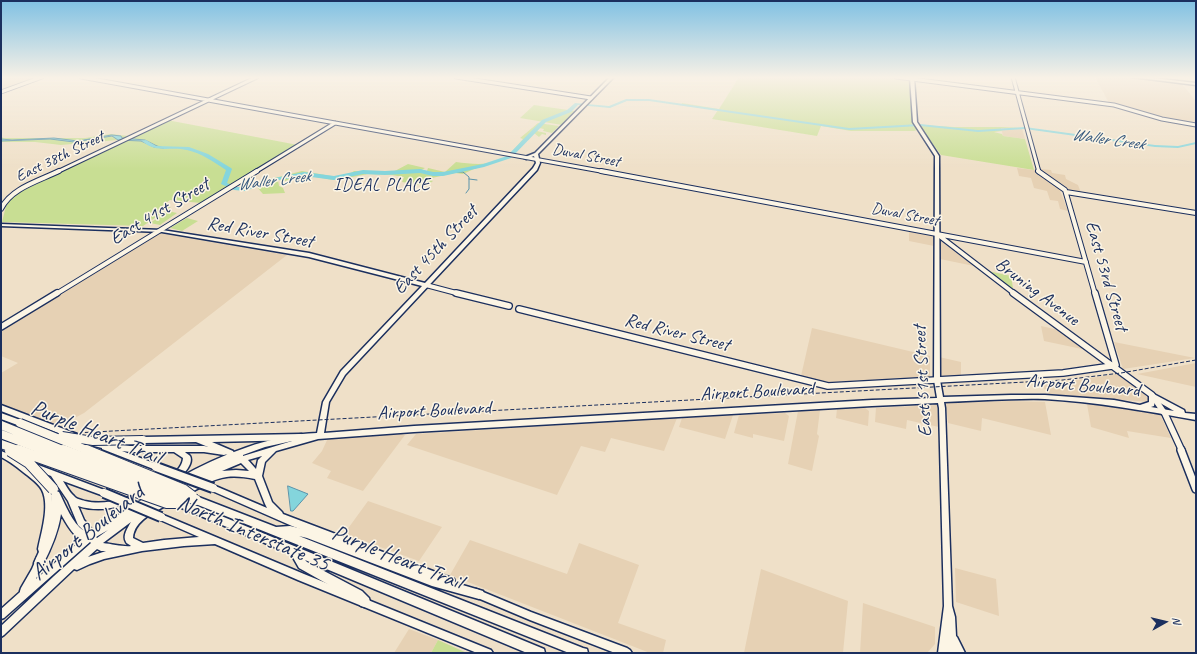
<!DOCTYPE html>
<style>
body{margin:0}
#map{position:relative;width:1197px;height:654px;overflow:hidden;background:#efe0c8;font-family:Caveat,sans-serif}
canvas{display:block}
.frame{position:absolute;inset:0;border:2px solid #1b2f5e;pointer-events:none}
.north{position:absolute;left:1145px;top:602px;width:40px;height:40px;-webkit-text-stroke:3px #fcf5e5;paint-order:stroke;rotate:82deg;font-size:11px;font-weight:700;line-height:16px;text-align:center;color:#1b2f5e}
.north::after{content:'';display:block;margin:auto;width:14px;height:18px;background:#1b2f5e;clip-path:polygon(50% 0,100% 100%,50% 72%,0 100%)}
</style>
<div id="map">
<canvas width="1197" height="654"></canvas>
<div class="frame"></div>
<div class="north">N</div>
</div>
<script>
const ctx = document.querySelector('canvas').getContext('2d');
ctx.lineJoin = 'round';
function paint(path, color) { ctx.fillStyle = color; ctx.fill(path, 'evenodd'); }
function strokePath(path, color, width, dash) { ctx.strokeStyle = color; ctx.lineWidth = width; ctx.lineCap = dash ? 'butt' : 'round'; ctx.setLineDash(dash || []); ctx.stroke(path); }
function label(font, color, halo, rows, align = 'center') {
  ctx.font = font + ' Caveat,sans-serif'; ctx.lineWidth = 3; ctx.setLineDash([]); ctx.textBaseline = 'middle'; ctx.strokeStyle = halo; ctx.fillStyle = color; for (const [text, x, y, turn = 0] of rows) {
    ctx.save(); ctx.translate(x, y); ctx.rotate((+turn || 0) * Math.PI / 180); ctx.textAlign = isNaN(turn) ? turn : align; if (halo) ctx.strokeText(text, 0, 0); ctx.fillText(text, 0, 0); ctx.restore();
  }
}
const built = new Path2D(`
 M1,77H40L1,91Z
 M1095,77H1122L1182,84L1196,101V123L1154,116L1109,103Z
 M1001,128H1022L1025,139L1003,136Z
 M1017,168L1034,170L1041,177L1059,188L1068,211L1060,209L1058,201L1050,200L1047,191L1034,188L1031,178L1019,176Z
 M1040,169L1051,170L1052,173L1065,175L1066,179L1078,185L1081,193L1070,191L1063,185L1045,175Z
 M909,230L934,236V246L909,241Z
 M158,233L287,255L84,413L69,421L52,424L1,406V373L18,363L1,356V330Z
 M939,241H941L974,266L940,259Z
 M1041,326L1059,330L1082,348V349L1044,341Z
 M812,328L930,356V377L829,382L801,376Z
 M1114,342L1195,358L1123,369Z
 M939,357L961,362V377L940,376Z
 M1196,363V387L1137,374Z
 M1117,374L1145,395L1150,400L1149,402L1048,394L1040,383L1078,380Z
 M1010,401L1045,402L1051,435L982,418L981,431L948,423L946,403Z
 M1087,404L1116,407L1160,414L1171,438L1127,431L1129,438L1091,427Z
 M937,405L939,427L907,420L906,429L875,422L876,408Z
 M865,408L869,411L868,426L836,418L837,409Z
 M820,410L817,434L819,436L812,471L788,464L798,411Z
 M785,413L789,416L784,441L753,434V438L734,433L739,415Z
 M733,415L725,439L679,427L682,418Z
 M677,418L664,451L611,438L605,452L581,446L557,495L407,445L416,434Z
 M402,434L405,435L363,491L327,478L331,471L312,463L322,451L328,438Z
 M368,501L442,527L419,561L344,534Z
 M470,540L567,574L579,543L639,565L618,623L666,640L663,653H650L450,575Z
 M955,568L996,579L999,616L956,602Z
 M761,569L848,601L843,653H744Z
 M863,603L935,627V644L927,653H860Z
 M409,629L438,640L431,653H394Z`);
const green = new Path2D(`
 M739,77H896L912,79L918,127L915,126L917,130L914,131H851L821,126L817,136L712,119L718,110L681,105L682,103L719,109Z
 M534,105L575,111L562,125L520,118Z
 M167,120L298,145L201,203L170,200L157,210L165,207H171L143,226L2,222L8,198Z
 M538,123L559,126L552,133L543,131L544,129L539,128L537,131L546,133V135L542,134L539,137L534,133L514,154L511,153L523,139L520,138Z
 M919,125L955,127H1022L1001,128L1002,131L994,132L1002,134L1003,136L1025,139L1034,170L941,155Z
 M111,134L128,136L118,140L61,145L35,142H1V137L4,138H85Z
 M507,156L512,157L474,169L463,174L455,173L427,179L433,181L426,186L402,182L404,177L392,175L368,174L342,179L354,171L393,172L408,164L425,168L418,172L426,174L428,168L445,172L456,162C472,164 493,167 507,156Z
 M302,171L337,177L333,180L310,176L303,181L292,179L285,181L278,180L279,186L283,188L285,193L263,194L256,186L267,180Z
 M168,211L177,213L160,225L150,223Z
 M187,218L198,221L182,231L170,228Z
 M988,271L1011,276L1013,288H1010Z
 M438,640L467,653H468H431Z`);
const water = new Path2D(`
 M112,135L121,136L122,138L145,140L157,146L164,148L154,147L141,141L118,140L112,136L74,142L50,139L1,141V139L12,140L54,138L78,141Z
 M288,486L308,494L293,511H291Z`);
const stream = new Path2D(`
 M452,172H463L469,177V189L466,193
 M469,179L477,180`);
const river = new Path2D(`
 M626,99H649L849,128L920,124L978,130L1025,127L1155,145L1178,146L1196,142V144L1178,148L1155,147L1025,129L978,132L920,126L849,130L649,101H627L610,108L578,105L571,112L546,122L511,158L484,167L443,176H433L420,173L385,175L363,174L334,180L304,176L273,181L245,191L234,190L221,184L226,170C214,162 201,153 187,150C170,146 157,154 142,141L146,140L156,146L189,147L208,154L231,168L232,169L227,183L237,187H245L270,179L304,172L334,176L363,170L385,171L420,169L433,172H443L483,164L507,156L542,120L567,110L575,103L609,106Z`);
const minorFar3 = new Path2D(`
 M81,77L606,172
 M456,77L591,98
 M896,77L1114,105L1162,119L1196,125
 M1013,77L1039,172
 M1,92L42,77
 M57,172L257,77
 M255,172L335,123`);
const minorFar2 = new Path2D(`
 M601,171L1086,262
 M1038,171L1065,190L1095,294
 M1066,192L1196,213
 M1,209C11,188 39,181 59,171
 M937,234L1015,294
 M426,285L460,294
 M56,294L257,171`);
const minorFar1 = new Path2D(`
 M456,293L509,306
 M1013,293L1152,395L1165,414L1182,451
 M1095,293L1116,365L1112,366
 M519,309L828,386L1063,373L1112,366
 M1,327L57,293`);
const minor = new Path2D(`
 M1181,450L1196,489`);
const major = new Path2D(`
 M610,77H614L538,154L540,163L537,170L345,375L329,402L324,433L414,426L872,400L937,398L934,380L935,156L913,122L910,77H914L917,122L939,156L940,380L943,397L1011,395H1045L1114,400L1140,405L1149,402V395L1150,393H1152L1184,410L1185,413L1196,414V420C1146,411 1096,402 1045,399C1012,398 978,401 944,402L945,408L952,606L955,617L956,636L957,637L965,653H948V650V653H938L944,606L939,408L938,403L872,406L414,432L318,439L276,451L265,462L262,476L272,502L282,512L283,514L454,579L455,582L454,585L451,586L292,526L210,490L209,488L210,486L213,485L267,508L265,504L255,479C235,475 221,475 203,486C196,489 190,494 183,496L180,495L179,493L180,491L186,488L177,491L174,490L173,488L171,489L168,488L167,486L164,487L161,486L160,484L161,482C170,476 182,470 183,458L174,452H130L122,451L159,465L160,467L159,469L156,470L102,449V448L94,446L93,444L94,442L97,441L130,446H204L227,450L228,452L227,454L224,455L204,452H185C186,453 189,455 190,456C194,463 184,474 179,478C218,456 272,434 317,433L323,402L341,371L422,286L309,257L162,232L1,226V224L162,230L309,253L425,283L533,168L536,163L534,156L526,159L524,158L525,157L535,153ZM1155,400L1174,411L1151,407L1154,406ZM292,441L243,456V455L265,447ZM262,456L258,460L256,469L248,460ZM241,463L249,471L236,470L222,471Z
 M1132,77H1145L1196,83V85Z
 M1,405L77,434L78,436L77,438L74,439L71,438L1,411Z
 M1,451C6,453 11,455 15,457C25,463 47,481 50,491C55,504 51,539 45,552L42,553L39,552L38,549C41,533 50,506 42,490C39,484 32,479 27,475C18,468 11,462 1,457Z
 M33,463L107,491L108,493L107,495L104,496L63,481C66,485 69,492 74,496C76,499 82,500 85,501C106,506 125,498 144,492L147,493L148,496L152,494L155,495L156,497L159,496L162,497V500L166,499L169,500L170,502L169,504C155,512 134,520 133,538L143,543L164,540L199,537L158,519L157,517L158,515L161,514L304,574L491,650L493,653H477L298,580L215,544L184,546L142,551L104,559L90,564L77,570L74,569L4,635L1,637V626L54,576L91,543L90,542L4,618L1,619V609L20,592V591L21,588L32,569L37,557L40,556L43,557L44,560L36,579L86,536L85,532L78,525L68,501L51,476L30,468L29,466L30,464ZM143,499L93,531L84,520L78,506C100,513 121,507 143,499ZM131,522C128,527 122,536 126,542C126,543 130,545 131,546C124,547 112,544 103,543ZM108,530L97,538L96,537ZM97,549L101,551H106L88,557Z
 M476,589L531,612L627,648L630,650L632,653H615L530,620L473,596L472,593L473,590Z`);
const highway = new Path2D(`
 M1,413L23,421L24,423L23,425L20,426L1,419Z
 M301,434L304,435L305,437L304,439L301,440L212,442L233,451L234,453L233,455L230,456L196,442L143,443L140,442L139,440L140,438L143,437Z
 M56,491L59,492C65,504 72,523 84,531C87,532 90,533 93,534L95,537L93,540C78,546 67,525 61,514C58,533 51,549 42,566L39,568L36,566L34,563C45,539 53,522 51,495L53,492Z
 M196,496L276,527L290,526L307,530L432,576L483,591L484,594L483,597L479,599L432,586L307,538L299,536L583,648L587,649L588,653H569L193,503L191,500L193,497Z
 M180,499L544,649L545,653H527L305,560L307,562L362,591L369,598L370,602L369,606L365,607L361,606L354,599L299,568L291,554L177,506L175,503L177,500Z`);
const rail = new Path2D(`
 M1,437L1063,380L1121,373L1196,360`);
const majorBridge = new Path2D(`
 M156,467L213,488
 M104,493L161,517`);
const highwayBridgeFar1 = new Path2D(`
 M20,423L89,451
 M1,425L65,451
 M1,434L45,451
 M62,436L93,441L143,440
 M1,444L21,451`);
const highwayBridge = new Path2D(`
 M18,450L167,503H176
 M43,450L180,503
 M63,450L196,500
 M86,450L184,490L192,496
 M10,451L29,463L53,489`);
const farStreetnames = [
 ["Duval Street",586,156,11],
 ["East 38th Street",60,157,-26],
 ["Duval Street",905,215,11]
];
const farWaternames = [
 ["Waller Creek",1108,140,8],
 ["Waller Creek",274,181,-7]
];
const farNeighbourhoodnames = [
 ["IDEAL PLACE",382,186]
];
const streetNames = [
 ["East 41st Street",160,212,-31],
 ["Red River Street",260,233,10],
 ["East 45th Street",436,250,-47],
 ["East 53rd Street",1106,276,74],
 ["Bruning Avenue",1037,292,37],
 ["Red River Street",677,333,14],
 ["East 51st Street",923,381,-93],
 ["Airport Boulevard",1083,386,5],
 ["Airport Boulevard",757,392,-3],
 ["Airport Boulevard",434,411,-3]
];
const nearStreetnames = [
 ["Purple Heart Trail",96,433,22],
 ["Airport Boulevard",88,533,-39],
 ["North Interstate 35",253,534,23],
 ["Purple Heart Trail",397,558,22]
];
paint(built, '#e6d1b4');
paint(green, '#c8de93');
paint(water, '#84d5dc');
strokePath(water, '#5a93aa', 1);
strokePath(stream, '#5a93aa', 1);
paint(river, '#84d5dc');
strokePath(minorFar3, '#1b2f5e', 5);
strokePath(minorFar2, '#1b2f5e', 6);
strokePath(minorFar1, '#1b2f5e', 8);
strokePath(minor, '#1b2f5e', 10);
strokePath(major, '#1b2f5e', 3);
strokePath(highway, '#1b2f5e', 3);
strokePath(minorFar3, '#fcf5e5', 3);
strokePath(minorFar2, '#fcf5e5', 4);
strokePath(minorFar1, '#fcf5e5', 5.5);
strokePath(minor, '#fcf5e5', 7);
paint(major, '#fcf5e5');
paint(highway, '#fcf5e5');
strokePath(rail, '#1b2f5e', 1, [4, 2]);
strokePath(majorBridge, '#1b2f5e', 12, []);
strokePath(highwayBridgeFar1, '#1b2f5e', 10, []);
strokePath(highwayBridge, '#1b2f5e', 12, []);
strokePath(majorBridge, '#fcf5e5', 8);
strokePath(highwayBridgeFar1, '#fcf5e5', 8);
strokePath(highwayBridge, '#fcf5e5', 10);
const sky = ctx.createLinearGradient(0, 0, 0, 169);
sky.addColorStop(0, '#80c1e3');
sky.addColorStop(0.46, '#f8f1e6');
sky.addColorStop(1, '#f8f1e600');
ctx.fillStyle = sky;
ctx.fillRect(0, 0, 1197, 169);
label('16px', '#1b2f5e', '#fcf5e5', farStreetnames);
label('italic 17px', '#35587e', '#fcf5e5', farWaternames);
ctx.letterSpacing = '1px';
label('17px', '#1b2f5e', '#fcf5e5', farNeighbourhoodnames);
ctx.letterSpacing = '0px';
label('19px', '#1b2f5e', '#fcf5e5', streetNames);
label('23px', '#1b2f5e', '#fcf5e5', nearStreetnames);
</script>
